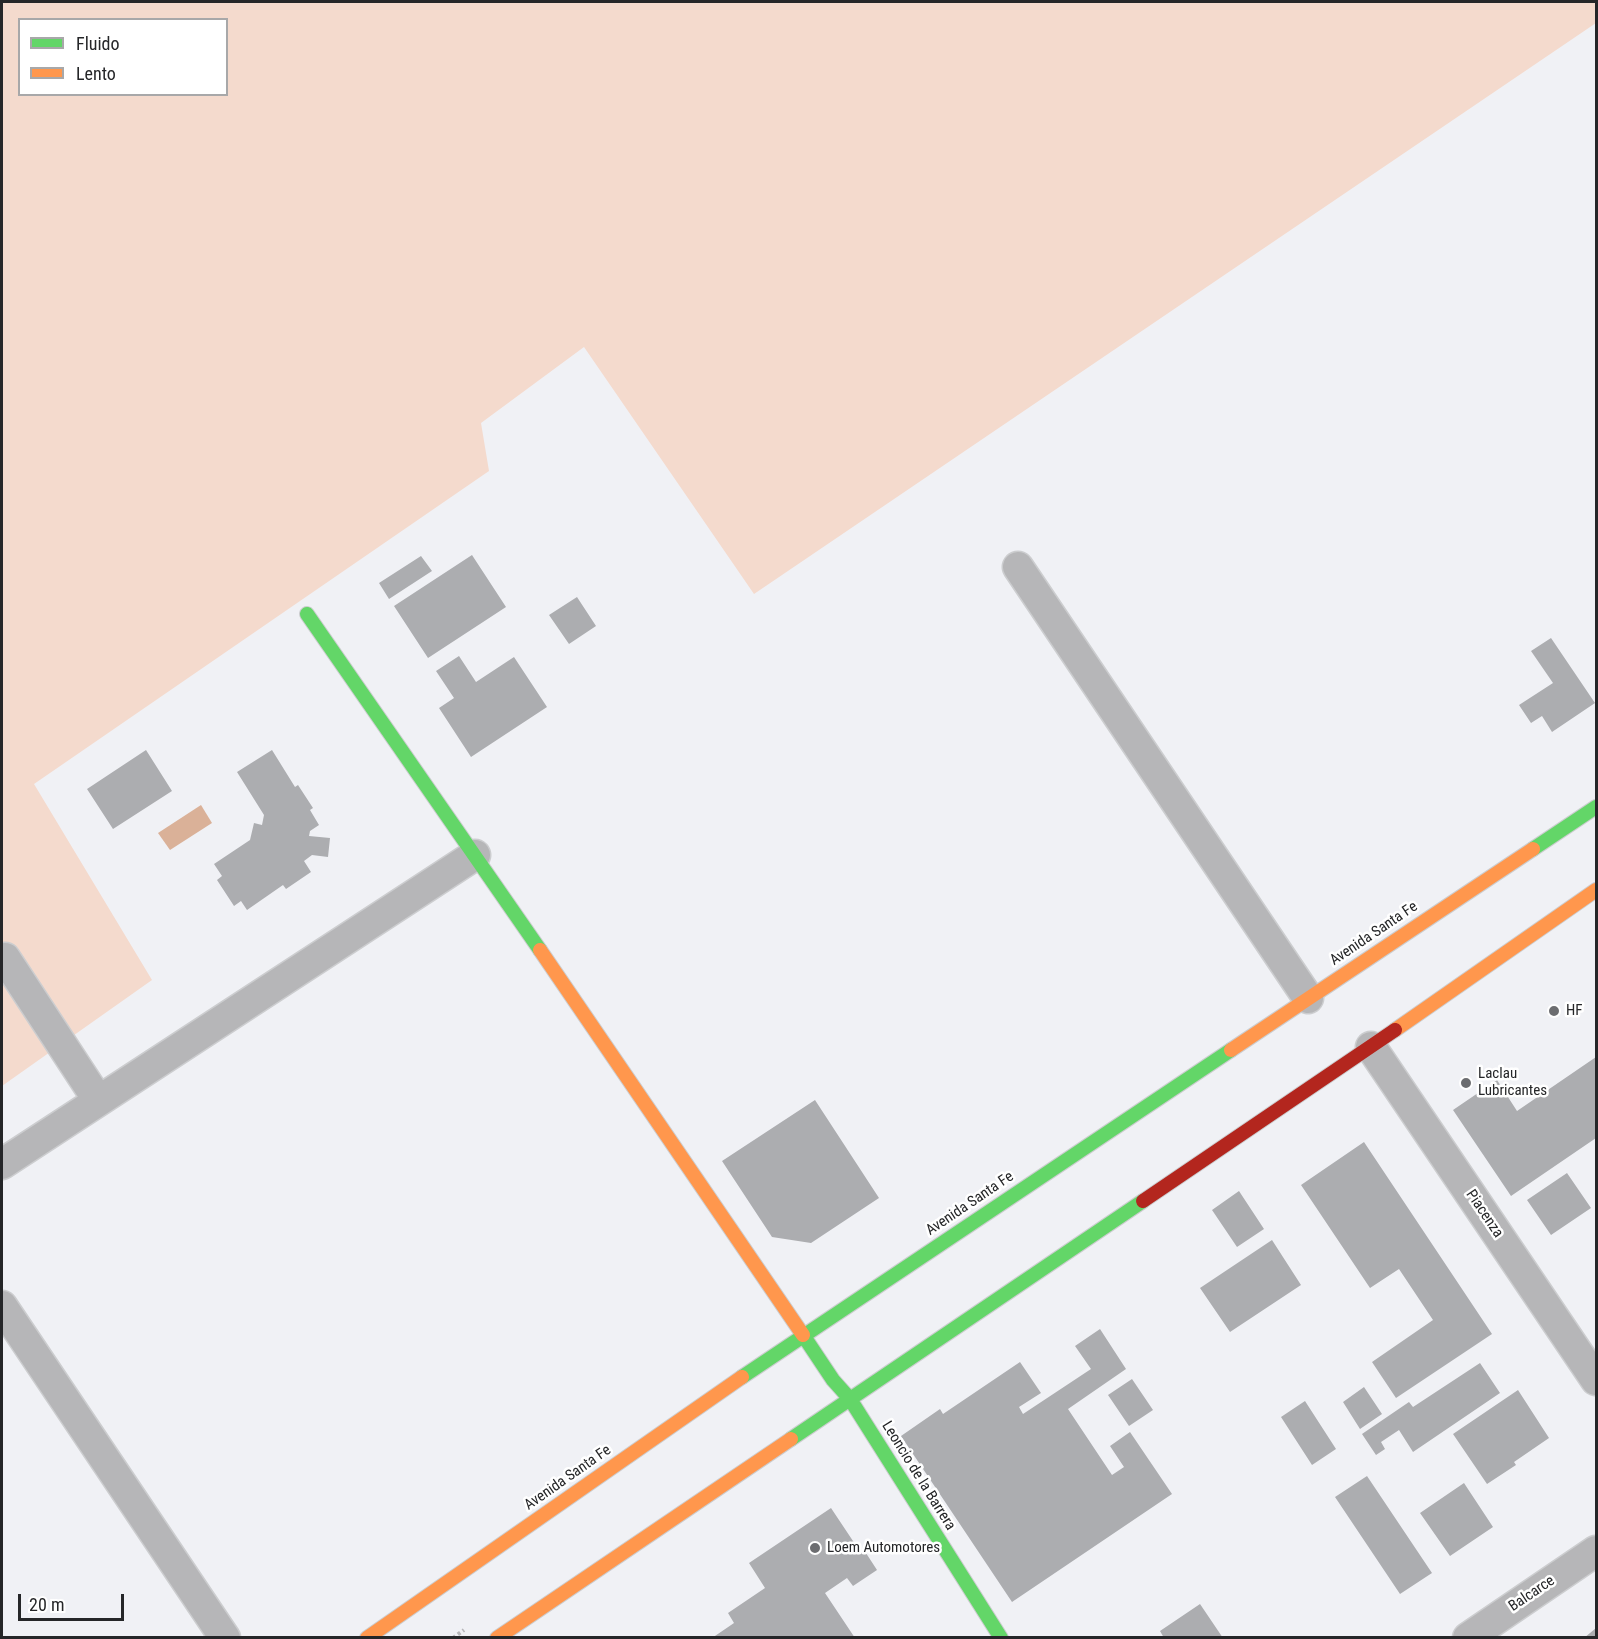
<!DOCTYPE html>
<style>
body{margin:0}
#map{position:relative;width:1598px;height:1639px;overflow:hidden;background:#f0f1f5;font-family:"Roboto Condensed",sans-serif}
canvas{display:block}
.frame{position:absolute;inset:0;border:3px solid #252628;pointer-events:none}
.legend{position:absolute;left:18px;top:18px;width:210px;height:78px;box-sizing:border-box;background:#fff;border:2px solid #a8a8a9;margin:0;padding:8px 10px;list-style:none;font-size:18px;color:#252628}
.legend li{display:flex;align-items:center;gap:12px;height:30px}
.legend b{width:30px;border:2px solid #a8a8a9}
.scale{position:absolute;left:18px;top:1594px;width:106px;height:27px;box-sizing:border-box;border:3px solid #252628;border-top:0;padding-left:8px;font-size:18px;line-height:21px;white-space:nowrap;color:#252628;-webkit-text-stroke:4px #fff;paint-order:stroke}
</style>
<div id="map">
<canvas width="1598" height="1639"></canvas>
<div class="frame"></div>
<ul class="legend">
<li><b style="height:8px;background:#63d668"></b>Fluido</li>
<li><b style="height:8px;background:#ff974d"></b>Lento</li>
</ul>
<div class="scale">20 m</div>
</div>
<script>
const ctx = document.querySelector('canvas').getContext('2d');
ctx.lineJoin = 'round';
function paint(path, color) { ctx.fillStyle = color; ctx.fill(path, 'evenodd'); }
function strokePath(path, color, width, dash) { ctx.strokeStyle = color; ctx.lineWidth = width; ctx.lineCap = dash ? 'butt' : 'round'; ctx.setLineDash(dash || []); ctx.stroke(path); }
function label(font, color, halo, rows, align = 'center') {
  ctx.font = font + ' "Roboto Condensed",sans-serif'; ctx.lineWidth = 5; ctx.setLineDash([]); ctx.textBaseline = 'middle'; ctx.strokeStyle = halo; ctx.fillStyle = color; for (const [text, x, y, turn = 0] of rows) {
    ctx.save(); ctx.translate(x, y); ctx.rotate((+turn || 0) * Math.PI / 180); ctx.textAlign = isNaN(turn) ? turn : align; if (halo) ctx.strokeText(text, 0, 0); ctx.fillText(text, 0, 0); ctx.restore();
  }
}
const green = new Path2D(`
 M2,2H1596V23L754,594L584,347L481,423L489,471L34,784L152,980L2,1086ZM20,20H226V94H20Z`);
const water = new Path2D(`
 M201,805L212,823L170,850L158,833Z`);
const building = new Path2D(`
 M472,555L506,607L428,658L394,606Z
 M421,556L432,571L389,599L379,583Z
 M577,597L596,626L569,644L549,615Z
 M1551,638L1595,703L1552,732L1542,716L1531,723L1519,705L1553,683L1531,651Z
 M459,656L476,682L514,657L547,707L471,757L439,708L454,698L436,671Z
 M146,750L172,791L113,829L87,789Z
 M272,750L295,787L298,785L313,808L310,810L319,825L310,831L309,836L330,838L328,857L312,855L304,861L311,872L286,889L283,885L247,910L241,901L234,906L217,880L222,876L214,864L250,840L254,823L262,825L264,815L237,772Z
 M1596,1057V1138L1511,1196L1453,1110L1497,1080L1517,1111Z
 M815,1100L879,1198L811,1243L772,1237L722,1161Z
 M1364,1142L1492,1334L1396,1398L1372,1362L1433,1320L1399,1269L1370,1288L1301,1185Z
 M1567,1173L1591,1208L1551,1235L1527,1200Z
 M1239,1191L1264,1229L1237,1247L1212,1210Z
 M1272,1240L1301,1285L1230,1332L1200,1288Z
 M1100,1329L1126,1369L1068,1409L1112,1475L1124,1467L1110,1446L1130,1432L1172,1494L1012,1602L901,1436L940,1409L943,1414L1020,1362L1041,1393L1019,1407L1023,1414L1091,1369L1075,1346Z
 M1480,1363L1500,1393L1413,1452L1399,1430L1381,1442L1385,1449L1376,1455L1362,1434L1409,1402L1413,1407Z
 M1132,1379L1153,1410L1129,1426L1108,1395Z
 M1364,1387L1382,1414L1360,1429L1343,1402Z
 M1518,1390L1549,1438L1514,1462L1516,1465L1487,1484L1453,1434Z
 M1305,1401L1336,1449L1312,1465L1281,1417Z
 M1367,1476L1432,1573L1400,1594L1335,1497Z
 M1464,1483L1493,1527L1450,1556L1420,1513Z
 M831,1508L861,1553L864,1550L877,1570L853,1586L847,1578L825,1593L855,1638H712L734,1623L728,1613L765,1588L749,1563Z
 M1200,1604L1223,1638H1164L1160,1631Z
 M1596,1628V1638H1584Z`);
const path = new Path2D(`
 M453,1638L464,1630`);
const street = new Path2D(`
 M1018,567L1308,998
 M5,958L98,1100
 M1371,1047L1596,1380
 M2,1164L475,855
 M2,1306L225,1638
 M1468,1638L1596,1551`);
const fast = new Path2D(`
 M307,614L540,950
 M1533,849L1596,807
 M803,1335L833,1380L850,1399L1001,1638
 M742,1377L1231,1050
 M791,1439L1143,1201`);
const slow = new Path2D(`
 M540,950L803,1335
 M1395,1030L1596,890
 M1231,1050L1533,849
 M367,1638L742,1377
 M497,1638L791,1439`);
const jam = new Path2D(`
 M1143,1201L1395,1030`);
const markers = [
 [1554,1011,6,"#6c6d70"],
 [1466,1083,6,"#6c6d70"],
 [815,1548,6,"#6c6d70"]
];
const streetNames = [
 ["Avenida Santa Fe",1374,934,-34],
 ["Avenida Santa Fe",970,1204,-34],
 ["Piacenza",1484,1214,56],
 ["Leoncio de la Barrera",918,1476,58],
 ["Avenida Santa Fe",568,1478,-35],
 ["Balcarce",1532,1594,-34]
];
const poiNames = [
 ["HF",1566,1011],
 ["Laclau",1478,1074],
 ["Lubricantes",1478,1091],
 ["Loem Automotores",827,1548]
];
paint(green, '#f4dacd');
paint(water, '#dab198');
paint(building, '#acadb0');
strokePath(street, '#cccdcf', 33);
strokePath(fast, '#cccdcf', 16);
strokePath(slow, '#cccdcf', 16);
strokePath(jam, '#cccdcf', 16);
strokePath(path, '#b6b6b9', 4, [3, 3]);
strokePath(street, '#b6b6b8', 30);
strokePath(fast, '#63d668', 14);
strokePath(slow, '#ff974d', 14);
strokePath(jam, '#b3261e', 14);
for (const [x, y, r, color] of markers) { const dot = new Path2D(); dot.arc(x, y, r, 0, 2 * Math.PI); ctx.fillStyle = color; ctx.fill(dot); strokePath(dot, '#fff', 2); }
label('15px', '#252628', '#fff', streetNames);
label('15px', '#252628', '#fff', poiNames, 'left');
</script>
